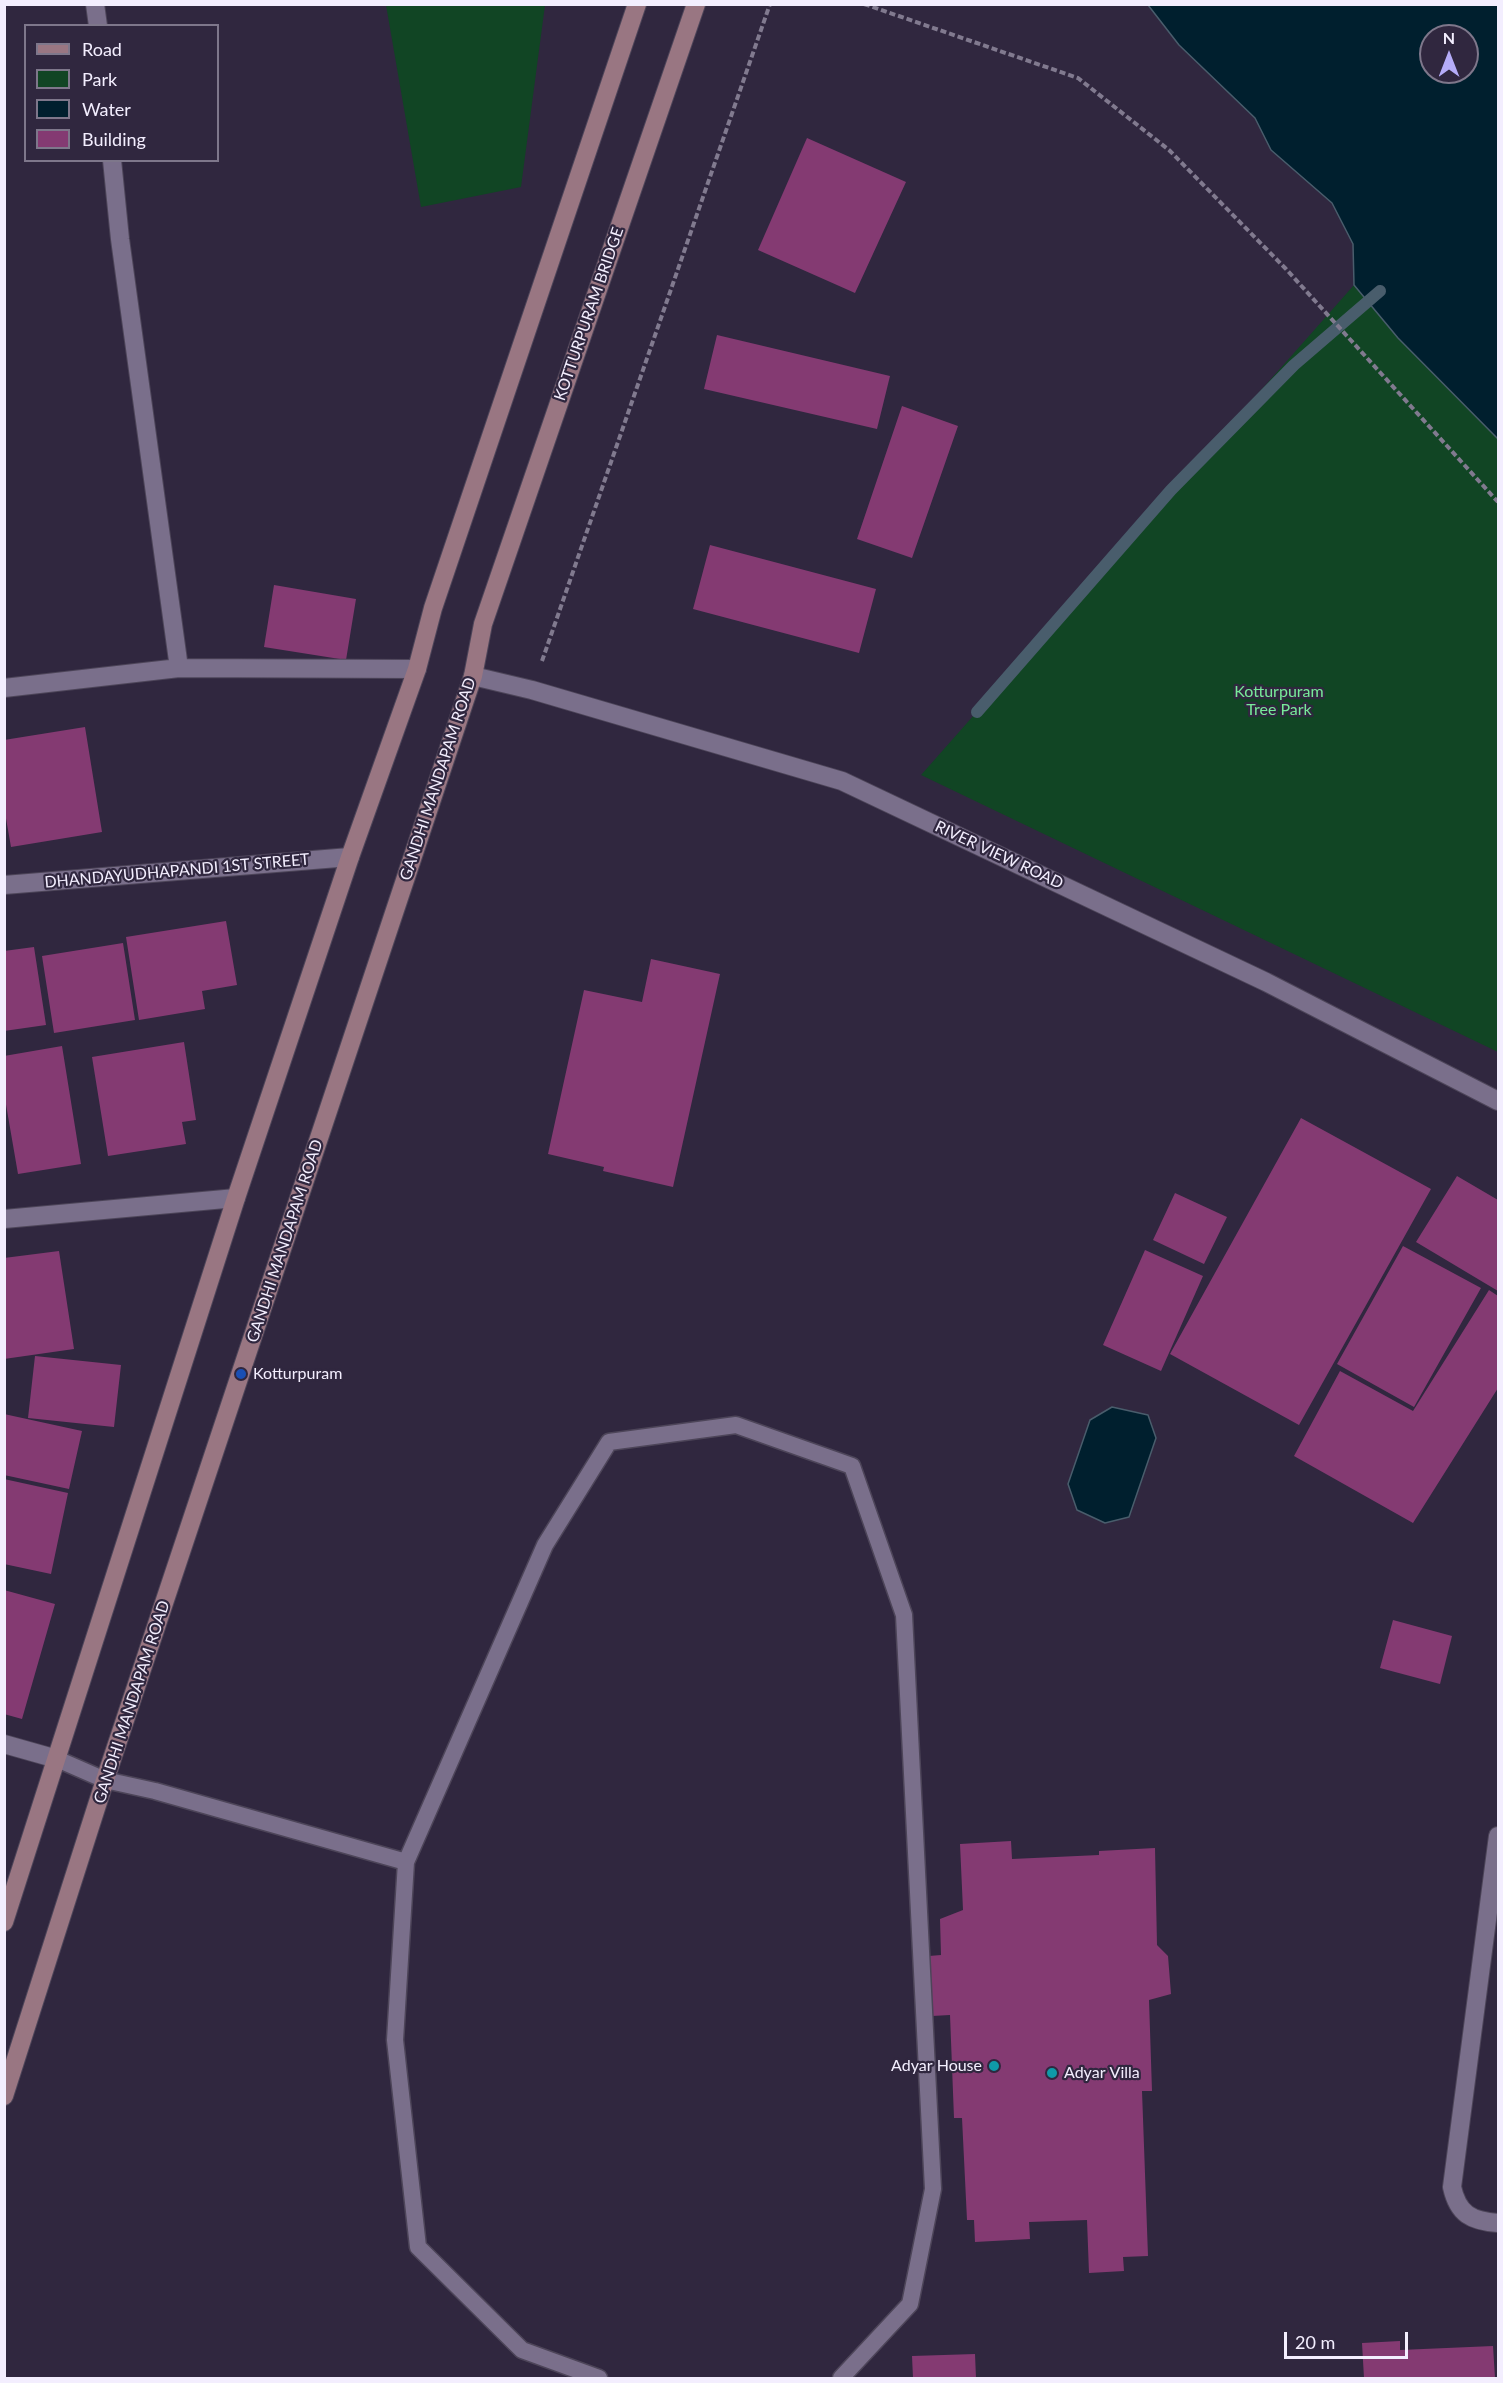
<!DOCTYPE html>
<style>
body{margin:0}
#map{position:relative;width:1503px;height:2383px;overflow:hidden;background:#30273f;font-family:Lato,sans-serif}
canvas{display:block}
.frame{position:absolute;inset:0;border:6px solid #f3eefe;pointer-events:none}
.legend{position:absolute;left:24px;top:24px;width:195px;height:138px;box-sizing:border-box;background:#30273f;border:2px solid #7e778b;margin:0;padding:8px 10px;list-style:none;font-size:18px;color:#f3eefe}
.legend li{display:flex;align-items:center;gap:12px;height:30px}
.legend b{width:30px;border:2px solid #7e778b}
.north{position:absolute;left:1419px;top:24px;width:60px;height:60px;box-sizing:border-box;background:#30273f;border:2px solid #7e778b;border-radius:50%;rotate:0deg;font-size:16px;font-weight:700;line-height:24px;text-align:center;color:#f3eefe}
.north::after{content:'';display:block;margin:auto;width:21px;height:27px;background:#b5acf8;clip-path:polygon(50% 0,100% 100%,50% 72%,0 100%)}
.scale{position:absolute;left:1284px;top:2332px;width:124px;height:27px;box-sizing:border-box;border:3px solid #f3eefe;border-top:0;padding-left:8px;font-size:18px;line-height:21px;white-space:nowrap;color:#f3eefe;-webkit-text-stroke:4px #30273f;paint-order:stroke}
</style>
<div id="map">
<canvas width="1503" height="2383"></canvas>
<div class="frame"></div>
<ul class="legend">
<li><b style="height:8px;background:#997682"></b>Road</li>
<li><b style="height:16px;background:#114524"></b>Park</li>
<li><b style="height:16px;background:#001f2e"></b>Water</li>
<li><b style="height:16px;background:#843a72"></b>Building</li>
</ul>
<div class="north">N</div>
<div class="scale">20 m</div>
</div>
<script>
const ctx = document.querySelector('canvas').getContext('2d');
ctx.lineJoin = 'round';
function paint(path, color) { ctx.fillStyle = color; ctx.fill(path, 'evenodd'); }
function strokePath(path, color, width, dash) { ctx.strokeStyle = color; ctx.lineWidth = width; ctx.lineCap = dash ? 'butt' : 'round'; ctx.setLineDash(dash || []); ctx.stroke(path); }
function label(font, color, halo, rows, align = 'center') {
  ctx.font = font + ' Lato,sans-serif'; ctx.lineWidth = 4.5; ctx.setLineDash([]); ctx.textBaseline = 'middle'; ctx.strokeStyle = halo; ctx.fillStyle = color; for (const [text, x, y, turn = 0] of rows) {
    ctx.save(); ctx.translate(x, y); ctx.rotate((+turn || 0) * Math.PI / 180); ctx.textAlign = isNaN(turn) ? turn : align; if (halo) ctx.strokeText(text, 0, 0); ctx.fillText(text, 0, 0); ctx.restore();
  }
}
const green = new Path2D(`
 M386,5H545L521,187L421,207Z
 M1354,285L1398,338L1498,439V1052L921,775Z`);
const water = new Path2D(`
 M1148,5H1498V439L1398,338L1354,285L1353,244L1332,203L1271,150L1255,118L1179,45ZM1431,36H1467V72H1431Z
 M1112,1407L1148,1415L1156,1438L1129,1517L1105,1523L1077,1510L1068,1484L1090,1420Z`);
const stream = new Path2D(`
 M977,712L1171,490L1294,365L1380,291`);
const building = new Path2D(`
 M807,138L906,182L855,293L758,250Z
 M717,335L890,376L877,429L704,389Z
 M902,406L958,426L912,558L857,539Z
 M710,545L876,589L859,653L693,609Z
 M274,585L356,599L346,660L264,647Z
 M85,727L102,832L11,847L4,807V740Z
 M226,921L237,985L202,991L205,1009L139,1020L126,937Z
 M123,943L135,1020L54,1033L42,956Z
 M34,947L46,1025L4,1031V951Z
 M651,959L720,974L673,1187L603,1171L604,1167L548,1154L584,990L642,1002Z
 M184,1042L196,1120L182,1122L186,1144L108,1156L92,1057Z
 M62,1046L81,1164L18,1174L4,1093V1056Z
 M1301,1118L1431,1189L1299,1425L1170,1354Z
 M1457,1176L1498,1200V1291L1416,1242Z
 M1175,1193L1227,1217L1204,1264L1153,1240Z
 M1403,1246L1481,1288L1414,1407L1337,1364Z
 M1145,1250L1203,1276L1161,1371L1103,1345Z
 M59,1251L74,1349L4,1359V1258Z
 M1489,1290L1498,1296V1388L1413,1523L1294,1456L1340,1371L1413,1411Z
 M35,1356L121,1365L114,1427L28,1418Z
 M4,1414L82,1431L69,1489L4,1475Z
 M4,1479L68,1493L51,1574L4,1564Z
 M4,1590L55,1604L22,1719L4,1714Z
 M1393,1620L1452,1636L1440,1684L1380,1668Z
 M1011,1841L1012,1859L1099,1855V1851L1155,1848L1157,1945L1168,1956L1171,1994L1149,2000L1152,2091H1142L1148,2256L1123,2257L1124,2271L1089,2273L1087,2220L1029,2222L1030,2239L975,2242L974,2220H967L962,2118H954L950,2015L932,2016L929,1956L941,1955L940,1919L963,1910L960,1844Z
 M1400,2341V2350L1493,2346L1495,2378H1364L1362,2343Z
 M975,2354L976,2378H913L912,2356Z`);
const path = new Path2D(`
 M864,4L1078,78L1169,150L1286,269L1498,502
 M542,661L770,4`);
const lane = new Path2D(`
 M57,1759L105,1780L155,1791L406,1862
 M599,2378L522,2350L418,2247L395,2040L406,1862L545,1545L609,1442L736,1425L852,1466L904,1615L933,2189L910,2304L841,2378`);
const street = new Path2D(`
 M95,4L98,26
 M112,160L120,239L179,668
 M473,676L532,690L842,781L1266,982L1498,1101
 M4,688L179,668L417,669
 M4,885L350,857
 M4,1219L236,1198
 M4,1744L57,1759
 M1498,1836L1452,2187C1458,2214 1471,2221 1498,2223`);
const secondary = new Path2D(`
 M4,1922L236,1198L350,857L417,669L433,608L637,4
 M4,2096L105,1780L473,676L483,624L696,4`);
const markers = [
 [241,1374,6,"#1a4fb4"],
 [994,2066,6,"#0f9aa8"],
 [1052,2073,6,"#0f9aa8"]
];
const streetNames = [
 ["KOTTURPURAM BRIDGE",589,314,-71],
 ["GANDHI MANDAPAM ROAD",438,779,-72],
 ["RIVER VIEW ROAD",999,855,25],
 ["DHANDAYUDHAPANDI 1ST STREET",177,871,-5],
 ["GANDHI MANDAPAM ROAD",285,1241,-72],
 ["GANDHI MANDAPAM ROAD",132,1702,-72]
];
const parkNames = [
 ["Kotturpuram",1279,692],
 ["Tree Park",1279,710]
];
const poiNames = [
 ["Kotturpuram",253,1374],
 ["Adyar House",982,2066,"right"],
 ["Adyar Villa",1064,2073]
];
paint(green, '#114524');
paint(water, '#001f2e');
strokePath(water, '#495d6c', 1.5);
strokePath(stream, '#495d6c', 12);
paint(building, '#843a72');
strokePath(lane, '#4d4559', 19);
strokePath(street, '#4d4559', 20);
strokePath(secondary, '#4d4559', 20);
strokePath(path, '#817a8f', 4, [6, 3]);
strokePath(lane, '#7a6f8b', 16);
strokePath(street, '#7a6f8b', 18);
strokePath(secondary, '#997682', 18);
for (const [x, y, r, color] of markers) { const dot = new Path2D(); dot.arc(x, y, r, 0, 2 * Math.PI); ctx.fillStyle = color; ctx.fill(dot); strokePath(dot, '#30273f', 2); }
label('16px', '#f3eefe', '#30273f', streetNames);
label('16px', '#78ea9a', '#30273f', parkNames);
label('16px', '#f3eefe', '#30273f', poiNames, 'left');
</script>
